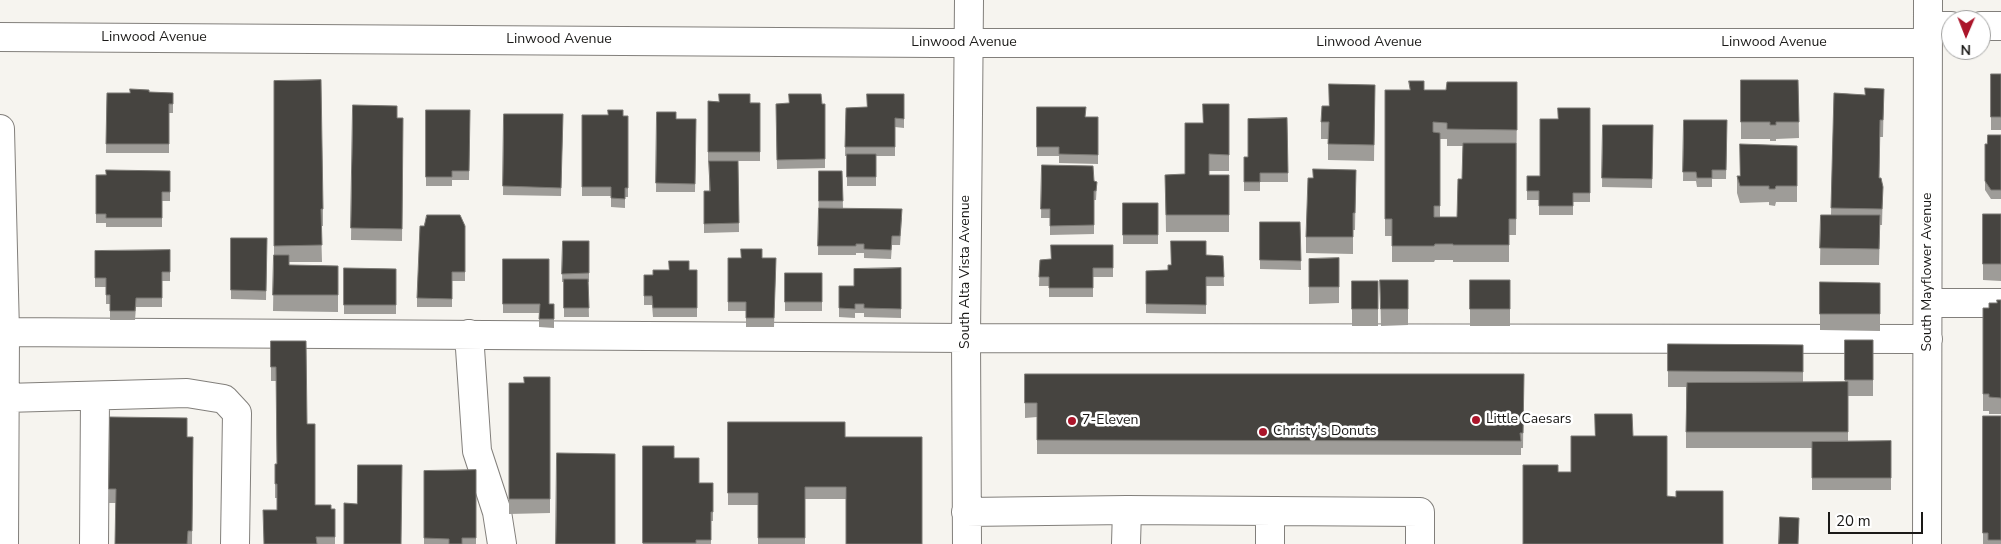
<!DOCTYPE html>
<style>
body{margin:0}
#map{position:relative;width:2001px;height:544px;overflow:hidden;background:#f6f4ef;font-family:"Nunito Sans",sans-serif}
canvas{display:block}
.north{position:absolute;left:1941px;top:10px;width:50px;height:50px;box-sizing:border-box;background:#fff;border:1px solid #a3a3a2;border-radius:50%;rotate:181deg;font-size:14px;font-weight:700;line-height:20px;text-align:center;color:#1a1917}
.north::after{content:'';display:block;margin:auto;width:18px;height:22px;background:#ab152a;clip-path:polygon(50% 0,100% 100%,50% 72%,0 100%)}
.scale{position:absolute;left:1828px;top:512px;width:95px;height:22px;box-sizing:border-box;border:2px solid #1a1917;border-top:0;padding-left:6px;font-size:15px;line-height:18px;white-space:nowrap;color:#1a1917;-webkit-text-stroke:4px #fff;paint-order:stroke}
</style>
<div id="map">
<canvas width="2001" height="544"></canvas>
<div class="north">N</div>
<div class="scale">20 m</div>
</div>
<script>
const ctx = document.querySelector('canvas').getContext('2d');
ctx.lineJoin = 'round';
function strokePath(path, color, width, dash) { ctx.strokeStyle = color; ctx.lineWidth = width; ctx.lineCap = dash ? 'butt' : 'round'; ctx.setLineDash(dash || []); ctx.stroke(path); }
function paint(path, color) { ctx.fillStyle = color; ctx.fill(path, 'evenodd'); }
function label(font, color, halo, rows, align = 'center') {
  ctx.font = font + ' "Nunito Sans",sans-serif'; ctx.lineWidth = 5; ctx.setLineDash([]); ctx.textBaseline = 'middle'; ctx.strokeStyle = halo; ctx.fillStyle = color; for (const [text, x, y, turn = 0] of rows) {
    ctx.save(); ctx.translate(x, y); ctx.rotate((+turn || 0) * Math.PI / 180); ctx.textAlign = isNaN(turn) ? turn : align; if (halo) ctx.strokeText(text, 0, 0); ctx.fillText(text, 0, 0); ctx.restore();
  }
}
const minor = new Path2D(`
 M1928,26H1951
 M1981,26H2001
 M0,37L935,43H1928
 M0,129L5,332L4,544
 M1929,303H2001
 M5,332L966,338L1928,339
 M469,334L477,451L497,512L502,544
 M5,398L187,393L224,399L237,413L235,544
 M1270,511V544
 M966,512L1127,510L1420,512V544
 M94,544L95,396
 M967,544L966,338L969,0
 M1126,544L1127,510
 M1927,544L1928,0`);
const wall = new Path2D(`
 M1991,74H2001V130H1991Z
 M1741,80H1798L1799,138L1776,139V141H1770V139H1741Z
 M274,81L323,209V226H321L322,262H289V265L338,266V312L273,311L274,255Z
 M1517,82L1516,235H1509V262H1453V260H1435L1434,262H1392V236H1385V90H1446ZM1440,139H1447V146H1463L1462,179L1457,217H1440Z
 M1375,85L1374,161L1328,160V139H1321V122L1329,106Z
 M1884,89L1883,137H1880L1879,178L1883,187L1882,225H1880L1879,265H1820L1821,215H1831L1834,93L1865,95Z
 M149,92L173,93V113H169V153H106L107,93H130Z
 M904,94V128L895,127V156H876V186H847V156H845L846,108L867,107Z
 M708,101L760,103V161H738L739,232L704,233V191H709L710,161H708Z
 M776,104H825V168L777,169Z
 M1229,104V171H1209V175H1229V232H1166L1165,175L1185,174L1203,123Z
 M353,105L397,118H403L402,241L351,240Z
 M1037,107L1086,117H1098V164L1059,163V156H1037Z
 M1590,108V202H1573V215H1539V200H1527V176H1540L1558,119Z
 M426,110H470L469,180H452V186H426Z
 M657,112L676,119H696L695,192H656Z
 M504,114H563L561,196L503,195Z
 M582,115L628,116V197H625V208L611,207V196H582Z
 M1287,118L1288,182H1260V191H1244V157H1248Z
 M1684,120H1727L1726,179H1712V187H1697L1696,181H1683Z
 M1603,125H1653L1652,188L1602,187Z
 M2001,135V199H1991L1985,190V144H1987Z
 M1797,146V202H1776L1775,206L1769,205V202L1740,203L1737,193V176H1740Z
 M1042,165L1094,181L1097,182L1096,200H1094V234L1050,235V218H1041Z
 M1356,170L1355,230H1353V254L1306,253V237L1313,178Z
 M170,171V201H162V227H106V223H96V175Z
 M819,171H842L843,209L902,218L900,245H892L891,259L864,258V253H856V255H818Z
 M1123,203H1158V244H1123Z
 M1983,214H2001V281L1983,280Z
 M1260,222H1300L1301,270L1260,269Z
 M465,226V281H452V307H417V298Z
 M231,238H267L266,300L231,299Z
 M563,241H589V282H588L589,317H564V282H562Z
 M1113,245V277H1093V297H1049V286H1039L1040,260L1051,259Z
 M170,250V281H162V307H136L135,320H110V304H106V287H95V251Z
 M1206,255L1223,256L1224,286H1206V314L1146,313V271L1168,270L1171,265Z
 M728,258H776L774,327H746V311H728Z
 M1339,258V303L1309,304V259Z
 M503,259L549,304H554V328L539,327V313H503Z
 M344,268L396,269V314H344Z
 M901,268V318L864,317V313H855V318L839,317V286H854Z
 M689,270H697V317H653L652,305H644V296L653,275Z
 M785,273H822V311H785Z
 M1380,280H1408V325L1381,326Z
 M1470,280H1510V326H1470Z
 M1352,281H1378V326H1352Z
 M1820,282L1880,283V331L1820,330Z
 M2001,300V414H1989V411H1983V308H1989Z
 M1845,340H1873V396H1848V441H1891V490H1812V448H1686V387H1668V344L1803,345V382H1845Z
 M271,341L307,424L315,505L331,509H335V544H264L277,510V498H275V464H277L276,381H271Z
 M1025,374H1524L1523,448H1521V455L1037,454V417L1025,418Z
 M550,377V513L509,514V383H524Z
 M1983,416H2001V544H1983Z
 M110,417L187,437H193L192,544H115L116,503H109Z
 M728,422H845L846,499H805V544H758V505H728Z
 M643,446L674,458L699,483H713V521H711V544H643Z
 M476,470V544H424V471Z`);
const building = new Path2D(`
 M1991,74H2001V117H1991Z
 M321,80L323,209H321L322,245L274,246V81Z
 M1741,80H1798L1799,122H1776V125H1770V122H1741Z
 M1409,81H1424V90H1446L1447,82H1517V130L1447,129V123L1433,122V132L1440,133V206H1434V217H1457L1458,179H1462L1463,143H1516V219H1509V245H1453V244H1435L1434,246H1392V219H1385V90H1410Z
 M1329,84L1375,85L1374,145L1328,144L1329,122H1321L1322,106H1329Z
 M1865,88L1884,89L1883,120H1880L1879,178H1881L1883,187L1882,209L1831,208L1834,93L1865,95Z
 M130,89L149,90V92L173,93V104H169V144H106L107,93H130Z
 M719,94H750V103H760V152H708V101L719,102Z
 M789,94H821L822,104H825V159L777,160L776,104L789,103Z
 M867,94H904V119L895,118V147H845L846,108L867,107Z
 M1203,104H1229V155L1209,154V175H1229V215H1166L1165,175L1185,174V123H1203Z
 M353,105L397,106V118H403L402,229L351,228Z
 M1037,107H1086L1085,117H1098V155L1059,154V147H1037Z
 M1558,108H1590V193H1573V206H1539V191H1527V176H1540V119H1558Z
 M426,110H470L469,171H452V177H426Z
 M608,110H623V116H628V188H625V199L611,198V187H582V115H608Z
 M657,112H676V119H696L695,184L656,183Z
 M504,114H563L561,188L503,186Z
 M1287,118L1288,173H1260V182H1244V157H1248V119Z
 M1684,120H1727L1726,170H1712V178H1697L1696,172H1683Z
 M1603,125H1653L1652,179L1602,178Z
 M1988,135H2001V190H1991L1985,181V144H1987Z
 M1740,144L1797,146V186H1776L1775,189H1769V186H1740L1737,176H1740Z
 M847,154H876V177H847Z
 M709,161H738L739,223L704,224V191H710Z
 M1042,165L1093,166L1094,181L1097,182L1096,191H1094V225L1050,226V209H1041Z
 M1313,169L1356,170L1355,213H1353V237H1306L1308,178H1313Z
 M106,170L170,171V192H162V218H106V214H96V175H106Z
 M819,171H842L843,201H819Z
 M1123,203H1158V235H1123Z
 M819,208L902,209L900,236H892L891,250L864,249V244H856V246H818Z
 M1983,214H2001V264H1983Z
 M427,215H460L465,226V272H452V299L417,298L420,226H424Z
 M1821,215H1880L1879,249L1820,248Z
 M1260,222H1300L1301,261L1260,260Z
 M231,238H267L266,291L231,290Z
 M563,241H589V273L562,274Z
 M1171,241H1206V255L1223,256L1224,277H1206V305L1146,304V271L1168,270V265H1171Z
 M1051,245H1113V268H1093V288H1049V277H1039L1040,260L1051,259Z
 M741,249H762V258H776L774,318H746V302H728V258H741Z
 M170,250V272H162V298H136L135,311H110V295H106V278H95V251Z
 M274,255H289V265L338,266V295H273Z
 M1339,258V287H1309V259Z
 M503,259H549V304H554V319H539L540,304H503Z
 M669,261H689V270H697V308H653L652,296H644V275H653V270H669Z
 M344,268L396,269V305H344Z
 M901,268V309L864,308V304H855V309L839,308V286H854V269Z
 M785,273H822V302H785Z
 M564,279H588L589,308H564Z
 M1380,280H1408V309H1381Z
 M1470,280H1510V309H1470Z
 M1352,281H1378V309H1352Z
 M1820,282L1880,283V314H1820Z
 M1997,300H2001V398L1989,397V394H1983V308H1989V303H1997Z
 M1845,340H1873V380H1845Z
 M271,341H306L307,424H315V505H331V509H335V537H316L317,544H264L263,510H277V484H275V464H277L276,367H271Z
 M1668,344L1803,345V372L1668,371Z
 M1025,374H1524L1523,433H1520L1521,441L1037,440V403H1025Z
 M524,377H550V499H509V383H524Z
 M1848,382V432H1686L1687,383Z
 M1595,414H1632L1633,436H1667V496L1676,497V491H1723V544H1523V465H1558V472H1571V436H1595Z
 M1983,416H2001V540H1988V533H1983Z
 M110,417L187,418V437H193L192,531H188L187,544H115L116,489H109Z
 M728,422H845V437H922V544H846V487H805V538H758V493H728Z
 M1891,441V478H1812V442Z
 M643,446H674V458H699V483H713V512H711V540H696V543H643Z
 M557,453L615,454V544H556Z
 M358,465H402L401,544H344V503L357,504Z
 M476,470V538H462V544H449V539L424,538V471Z
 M1780,517L1799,518L1798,544H1779Z`);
const markers = [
 [1476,420,5,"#ab152a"],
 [1072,421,5,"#ab152a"],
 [1263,432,5,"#ab152a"]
];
const streetNames = [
 ["Linwood Avenue",154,38],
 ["Linwood Avenue",559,40],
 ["Linwood Avenue",964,43],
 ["Linwood Avenue",1369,43],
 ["Linwood Avenue",1774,43],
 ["South Alta Vista Avenue",966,272,-90],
 ["South Mayflower Avenue",1928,272,-90]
];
const poiNames = [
 ["Little Caesars",1486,420],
 ["7-Eleven",1082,421],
 ["Christy's Donuts",1273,432]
];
strokePath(minor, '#827f7b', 30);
strokePath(minor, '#fff', 28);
paint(wall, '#9e9c98');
paint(building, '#464440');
strokePath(building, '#7b7974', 1);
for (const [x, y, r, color] of markers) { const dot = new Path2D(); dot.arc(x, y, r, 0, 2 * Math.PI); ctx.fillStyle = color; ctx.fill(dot); strokePath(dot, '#fff', 2); }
label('14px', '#1a1917', '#fff', streetNames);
label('14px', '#1a1917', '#fff', poiNames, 'left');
</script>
